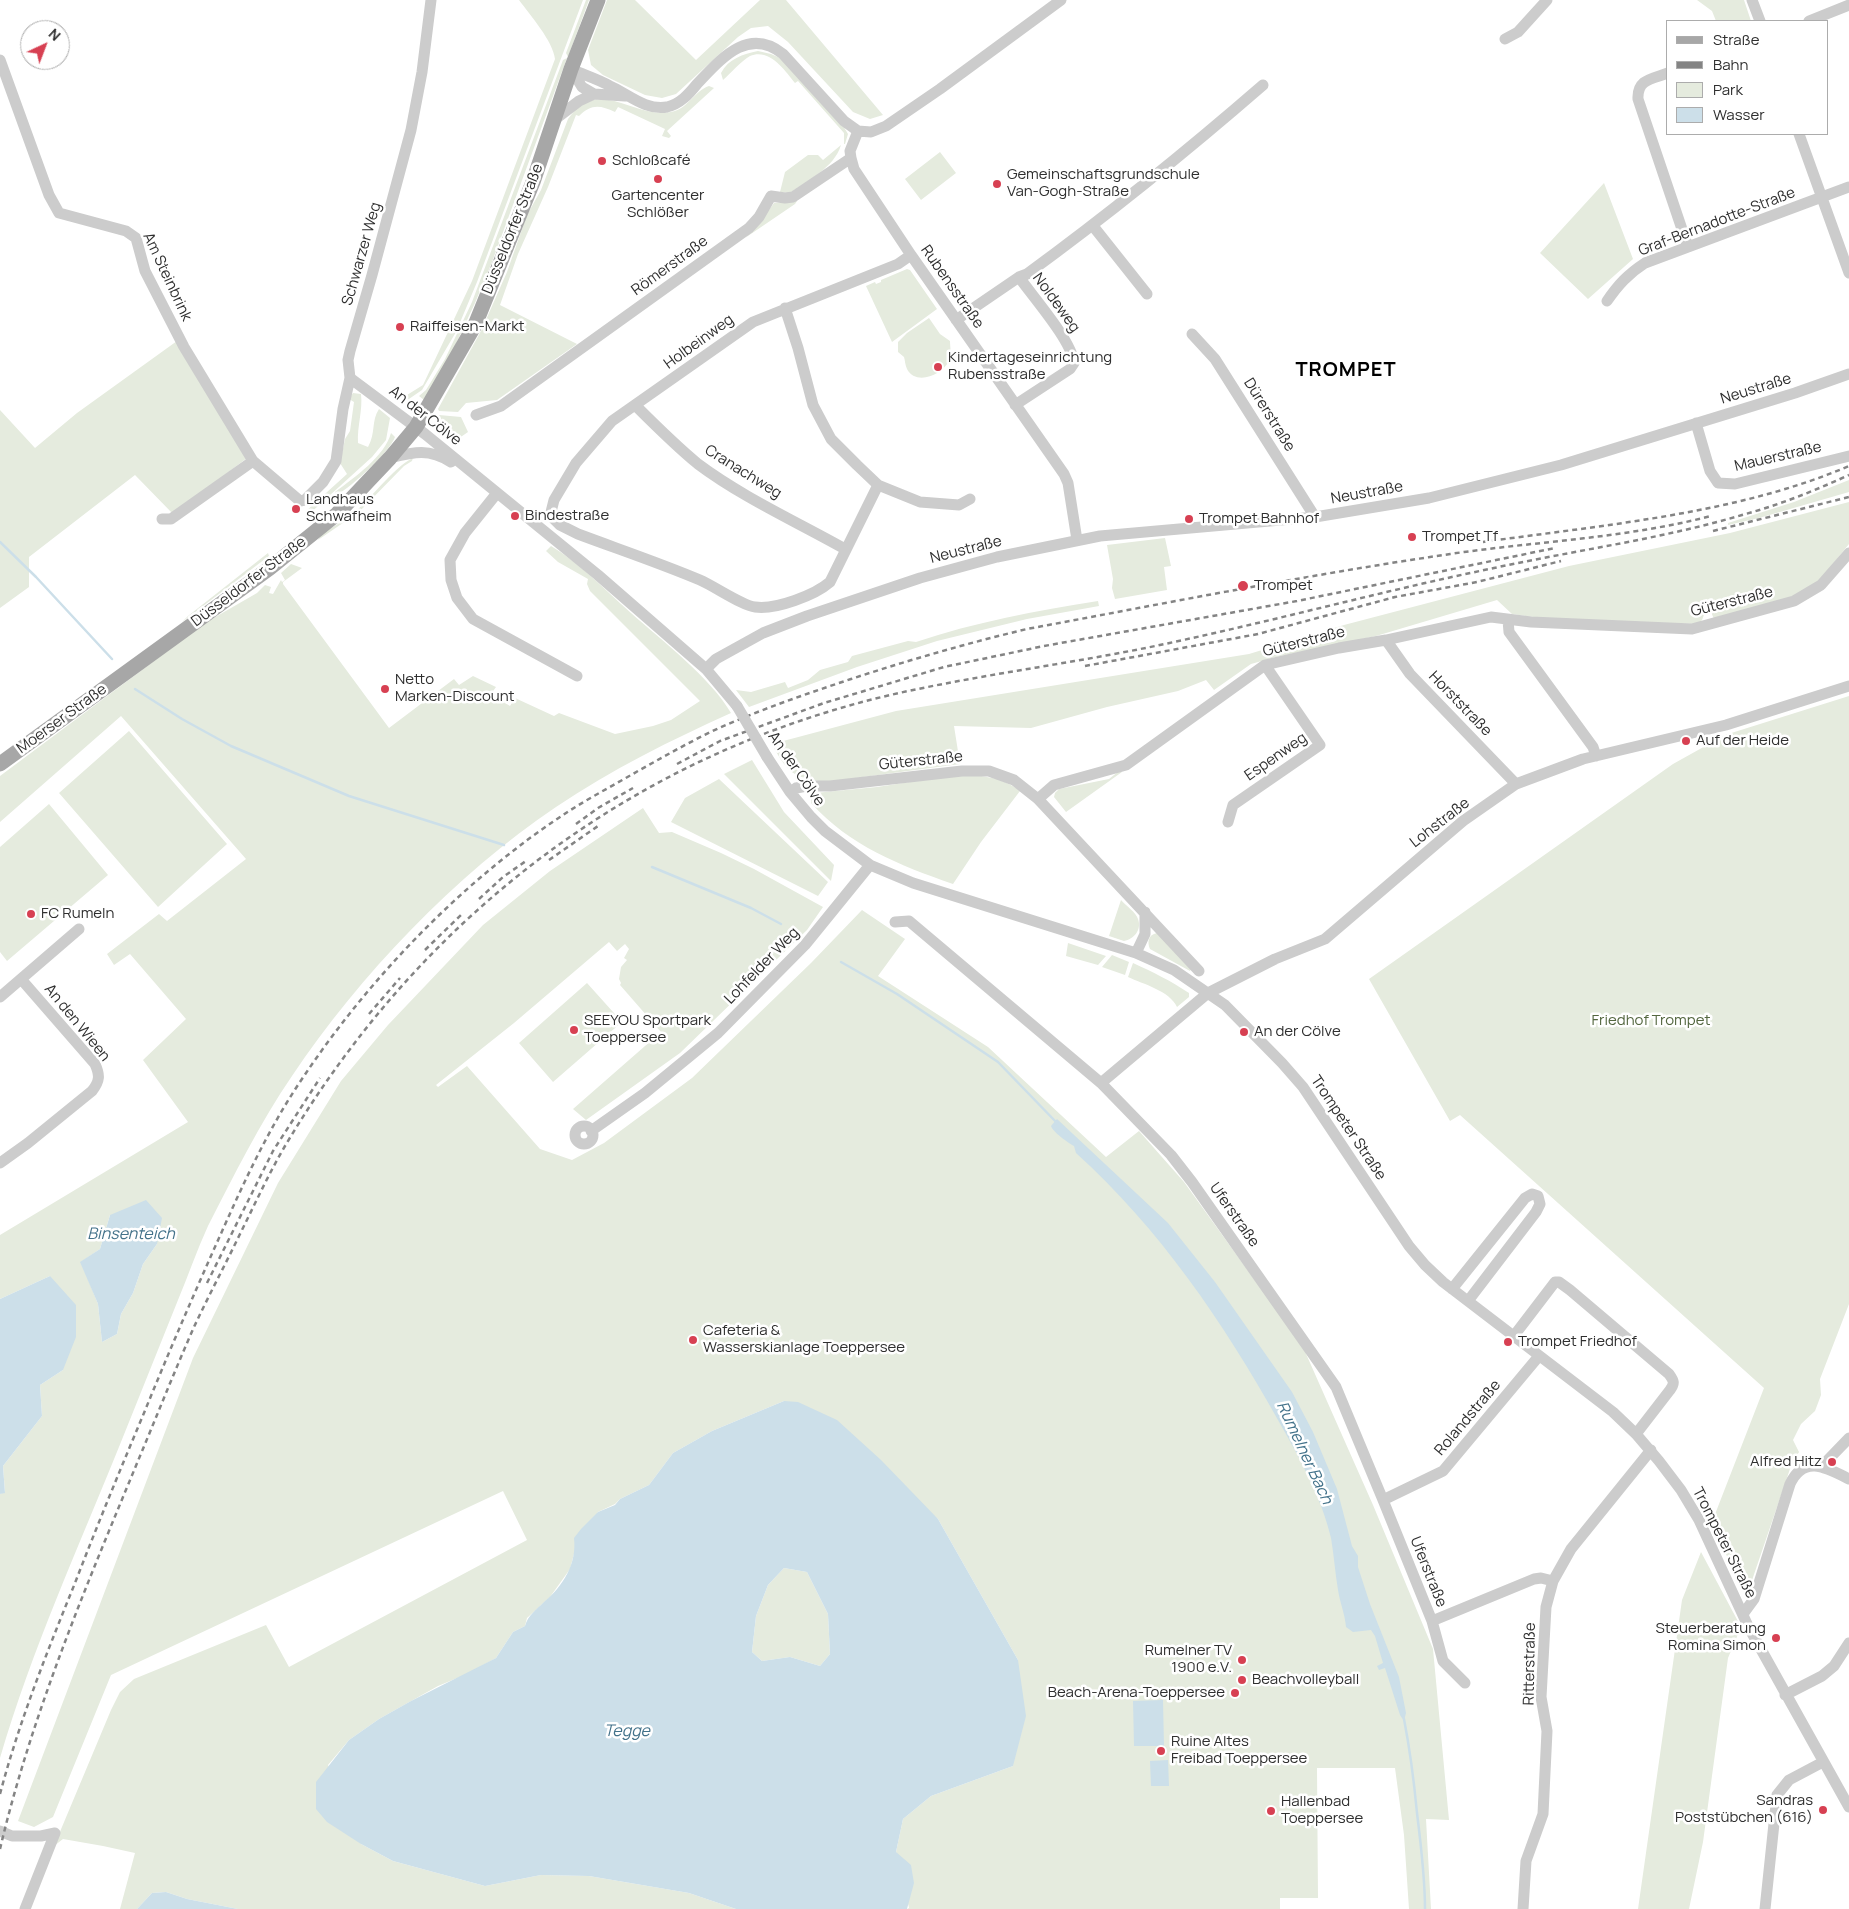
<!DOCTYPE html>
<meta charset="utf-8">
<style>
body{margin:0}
#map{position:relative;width:1849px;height:1909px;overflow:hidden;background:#fff;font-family:Manrope,sans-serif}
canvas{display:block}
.legend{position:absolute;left:1666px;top:20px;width:162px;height:115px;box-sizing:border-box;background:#fff;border:1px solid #acacac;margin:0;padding:6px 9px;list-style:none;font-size:15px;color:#2f2f2f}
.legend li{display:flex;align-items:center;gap:10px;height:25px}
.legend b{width:25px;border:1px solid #acacac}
.north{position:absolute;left:20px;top:20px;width:50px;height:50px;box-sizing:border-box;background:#fff;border:1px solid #acacac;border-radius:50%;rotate:43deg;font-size:14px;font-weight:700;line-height:20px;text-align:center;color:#2f2f2f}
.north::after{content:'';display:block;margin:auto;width:18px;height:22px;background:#d74052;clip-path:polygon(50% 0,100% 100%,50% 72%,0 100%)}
</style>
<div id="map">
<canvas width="1849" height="1909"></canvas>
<ul class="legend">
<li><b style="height:6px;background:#a7a7a7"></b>Straße</li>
<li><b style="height:6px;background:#848484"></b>Bahn</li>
<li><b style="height:14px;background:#e5ebde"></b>Park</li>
<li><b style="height:14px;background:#ccdfe9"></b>Wasser</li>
</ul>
<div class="north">N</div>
</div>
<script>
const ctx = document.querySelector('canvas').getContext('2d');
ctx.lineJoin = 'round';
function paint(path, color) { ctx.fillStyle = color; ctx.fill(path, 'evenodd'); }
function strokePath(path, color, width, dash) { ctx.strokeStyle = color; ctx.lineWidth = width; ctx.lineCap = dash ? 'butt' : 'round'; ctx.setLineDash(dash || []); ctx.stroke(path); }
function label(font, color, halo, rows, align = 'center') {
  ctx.font = font + ' Manrope,sans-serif'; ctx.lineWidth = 5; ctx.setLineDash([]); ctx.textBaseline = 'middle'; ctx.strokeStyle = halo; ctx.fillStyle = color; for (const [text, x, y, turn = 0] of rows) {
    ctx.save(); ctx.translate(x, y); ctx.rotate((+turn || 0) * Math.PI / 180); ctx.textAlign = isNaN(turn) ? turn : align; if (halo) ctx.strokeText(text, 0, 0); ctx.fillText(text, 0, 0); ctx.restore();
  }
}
const green = new Path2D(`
 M519,0H583L477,282L456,332L422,390L406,401L399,400L423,385L472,281L555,59C553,41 530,15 519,0Z
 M586,0H589L568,57L566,53Z
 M607,0H635L696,60L760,0H786L883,115L870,119L853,112L788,42L768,26L751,28L738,37L676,94L662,98L645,95L603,75L591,65L588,50Z
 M1697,0H1744L1751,21H1716L1712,11Z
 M758,51L771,54L780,58L842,124L848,134L845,144H844V133L798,81L795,83C785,71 770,48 750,56C741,61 731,73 723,80L721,73C728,59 743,54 758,51Z
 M567,58L492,262L475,303L453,350L424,400L419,396L426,390L445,359L472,302L563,60Z
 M709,86L714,88L667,131L671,136L669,138L662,136L665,129L618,107L615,112C600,105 591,104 579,116L576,115L548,187L518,254L500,305L577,344L497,400L466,403L458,412L439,411L438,409L481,331L507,272L527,215L541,190L568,119C598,75 633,119 671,112C688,109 694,91 709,86Z
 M841,145C834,168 808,180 790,193L780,192L785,172L808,155H818L823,160Z
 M940,152L956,173L921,200L905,179Z
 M1604,183L1633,259L1588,299L1540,253Z
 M797,201L795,204L745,238L758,225L774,203Z
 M907,269L910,270L937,309L892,342L866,286L875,282L876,284L881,282V280Z
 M929,318L940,334L950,341C950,347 952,356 949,361C942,375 916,386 907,369C905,365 905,360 904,357L898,352V342L907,333Z
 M177,341L247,458L173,514L135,475L29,557V587L0,608V410L35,448L77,413Z
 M353,393L361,394C363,410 357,426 358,443L368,447C376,433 371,421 379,409L390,418L386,440L372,457L307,516L305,512L347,474L340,463L345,439L350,431L354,402L349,399Z
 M439,415L461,417L468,432L455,441L440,424Z
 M391,433L395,437C389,453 352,486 337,495L335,492C354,478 385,456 391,433Z
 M413,458L412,461L404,466L359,512L318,540C323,530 340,524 349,517C369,502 393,467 413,458Z
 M1849,480V492L1759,518L1728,525V523L1794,502Z
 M1849,502V544L1820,580L1803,592L1776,603L1714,619L1711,612L1704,615L1702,620L1698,624L1554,620L1512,614L1497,600L1376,636L1276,657L1251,664L1214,690L1206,680L1178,691L1107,707L1031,728L954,726L960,764L826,782C794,778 787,773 772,744L896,711L1249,654L1344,625L1569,566L1730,533Z
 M1165,538L1171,566L1164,567L1167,590L1115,599L1112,588L1113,579L1107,545Z
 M551,546C581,564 604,589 631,613C661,640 711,678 731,713C671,740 611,770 556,807C456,874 359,976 292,1076C261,1121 233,1177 208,1226C197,1250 188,1276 178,1300C159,1347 140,1395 121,1442C79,1546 32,1649 0,1758V1494L5,1492L3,1466L42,1416L40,1385L63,1370L50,1276L0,1299V1235L188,1122L143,1060L186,1019L130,954L114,965L107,954L159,914L167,921L246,859L121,716L0,822V776L205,623L257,593L265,585L271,587L269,593L273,594L281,580L282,582L285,580L281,573L291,564L302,568L283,582V584L389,728L454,679L459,685L473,676L496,687L491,694L510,706L515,698L554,716L559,713L615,734L653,726L671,720L700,701L590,591L587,584L588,579L558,562L546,551ZM110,1215L157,1244L143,1264L133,1293L121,1314L117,1334L102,1342L98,1304L81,1262L100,1249Z
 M268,553L269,556L182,622L188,616Z
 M1098,601L1099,606L1027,619L937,641L857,667L749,707L736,690L751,692L785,682L788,688L808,680L820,670L848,662L852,656L908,641L916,642C975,622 1036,611 1098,601Z
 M1849,696V1304L1820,1379L1821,1395L1815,1411L1801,1424L1793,1440L1799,1452L1791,1466L1748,1592L1729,1561L1712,1522L1764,1388L1460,1115L1450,1121L1369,979L1673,764L1725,735Z
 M129,731L227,844L158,907L59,793Z
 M752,760L784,812L834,865L831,881L724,774Z
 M1119,771L1122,772L1066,812L1054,797L1055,793L1059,789L1109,779Z
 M956,775C979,775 1001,776 1020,791L981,842L953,884C899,865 850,846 811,803V797L815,793L877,787Z
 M719,779L828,882L818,896L671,822L685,798Z
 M49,804L108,875L7,961L0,952V847Z
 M643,808L659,833L672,832L721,853L754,869L823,907L807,930L680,1053L586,1120L573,1109L661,1032L620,985L621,983L619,979L621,967L627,960L624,958L629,949L625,944L617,951L609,942L514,1023L436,1085L438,1087L467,1066L540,1149L572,1160L604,1143L692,1078L811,963L862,910L905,939L878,976L988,1047L1106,1157L1139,1131L1184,1182L1303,1347L1373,1505L1433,1649L1449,1820L1426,1819L1431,1909H1409L1404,1835L1395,1768H1317L1318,1898H1280V1909H907L909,1908L896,1852L903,1819L931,1796L1013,1766L1018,1660L938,1519L784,1401L712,1431L673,1453L649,1485L620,1499L615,1504L598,1512L575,1550L570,1569L550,1597L527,1618L525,1626L513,1632L496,1658L467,1674L438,1686L379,1719L349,1740L328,1765L361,1844L393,1861L485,1886L541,1875L589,1876L689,1893L736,1909H238L187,1899L166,1892L152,1893L137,1909H120L135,1853L103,1846L63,1839L54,1846L111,1710L120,1692L134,1679L266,1625L289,1667L527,1540L503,1491L111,1675L53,1817L34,1827L18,1821L193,1358L278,1183L341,1081L388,1025L483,925L550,871Z
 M1121,900C1126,906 1136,912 1138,919C1142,930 1134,939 1124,941L1109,936Z
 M1157,933L1191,969L1190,971L1150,949C1147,942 1148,935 1157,933Z
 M1068,943L1106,956L1098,965L1066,956Z
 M1112,955L1129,962L1125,975L1102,967Z
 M1133,963C1153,972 1171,981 1189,993V997L1177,1007C1170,991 1143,984 1128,977Z
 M587,983L622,1022L553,1082L519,1043Z
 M1701,1552L1741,1627L1728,1658L1703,1842L1689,1909H1638L1682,1600Z
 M784,1568L807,1572L828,1614L830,1654L820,1666L790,1657L762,1661L752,1652L756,1616L768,1585Z`);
const water = new Path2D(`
 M1057,1119L1168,1223L1215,1282L1292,1392L1313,1432L1337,1489L1352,1546L1358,1556V1567L1370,1604L1399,1677L1406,1713L1404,1721L1400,1715L1385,1668L1379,1670L1377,1666L1383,1663L1375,1636L1371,1630L1353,1632L1346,1627C1345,1614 1340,1603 1338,1590C1335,1573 1334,1555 1331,1538C1322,1498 1298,1455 1278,1420C1224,1323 1159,1228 1076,1153L1074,1146C1067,1142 1053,1132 1051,1126Z
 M146,1200L162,1218L157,1244L143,1264L133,1293L121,1314L117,1334L102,1342L98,1304L80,1262L100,1249L110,1215Z
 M50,1276L76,1305V1337L63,1370L40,1385L42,1416L3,1466L5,1493L0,1494V1299Z
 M784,1401L798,1402L837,1420L881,1460L938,1519L1018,1660L1026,1716L1013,1766L931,1796L903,1819L896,1852L911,1865L914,1883L907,1909H736L689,1893L589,1876L541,1875L485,1886L393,1861L361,1844L327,1822L316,1809V1782L349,1740L379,1719L411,1701L496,1658L513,1632L525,1626C528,1615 536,1610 544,1602C563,1586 577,1564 574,1538L581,1529L598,1512L615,1505L620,1499L649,1485L673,1453L712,1431ZM784,1568L807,1572L828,1614L830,1654L820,1666L790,1657L762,1661L752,1652L756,1616L768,1585Z
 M1163,1700L1164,1746H1134L1133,1701Z
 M1168,1760L1169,1786H1151L1150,1761Z
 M166,1892L187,1899L238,1909H137L152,1893Z`);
const stream = new Path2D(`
 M0,542L36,577L112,659
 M135,689L182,719L231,746L349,796L504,845
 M652,867L751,908L781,924
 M841,962L897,994L998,1062L1057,1123
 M1404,1719C1410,1750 1414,1781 1417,1813C1421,1845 1425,1877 1425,1909`);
const minor = new Path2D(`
 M1752,0L1760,21
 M1809,21L1849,5
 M1505,39L1518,32L1547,0
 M0,60L49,195L59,213L126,231L136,238L145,271L184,347L253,461L300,501L305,500L323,482L336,461L343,409L350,378L348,360L350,351L372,275L411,130L422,72L431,0
 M571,69C584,75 598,79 610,86C628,94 646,111 667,107C680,104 689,94 697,84C721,59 748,26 783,54L844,121L858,131L871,132L886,126L940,89L1061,0
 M571,69L582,87L594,94L625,96
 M1668,73C1652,79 1637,79 1638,99L1688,247
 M554,120L579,101L594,94
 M1799,134L1849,273
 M851,158L854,169L911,255L1064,474L1068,483L1077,540
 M1093,226L1147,294
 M1607,301C1618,285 1628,274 1645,263L1849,187
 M785,308L798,348L813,405L831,439L857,465L878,485L920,502L959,505L970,499
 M956,320L1019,277L1027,274C1109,214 1187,151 1263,85
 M1192,334L1215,359L1315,517
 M350,378L425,434L598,575L706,669L737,706
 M1015,405L1070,369L1074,363C1072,341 1033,297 1019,277
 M636,406C656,426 676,446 698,464C742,497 797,522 845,549
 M476,415L501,406L749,228L759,217L771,196L785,198L793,197L851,158L850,151L858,131
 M1696,423L1710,471L1718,483L1735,484L1849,456
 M390,458C414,452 429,448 451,462
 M878,485L830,582C815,595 776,610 755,607C743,606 714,586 700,580C660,563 618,549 578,534L560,525L554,519L551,512L554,500L576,463L612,421L753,322L898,264L911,255
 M497,493L465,533L450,560L451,580L457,598L473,619L577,676
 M162,519H171L253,461
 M1508,620L1509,632L1593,747L1596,756
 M1386,640L1410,674L1516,784
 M706,669L716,659L763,633L807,616L920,578L997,557L1100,536L1315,517L1429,498L1561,465L1795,393L1849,374
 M767,757L790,792L811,817L825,831L870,865L913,883L1136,953L1174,970L1225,1005L1282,1063L1303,1087L1409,1246L1425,1265L1443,1282L1613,1412L1636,1434L1659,1461L1681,1490L1699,1520L1748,1626L1849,1807
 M790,792L796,788L807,786H830L962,771H989L1014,780L1038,799L1199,971
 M1038,799L1054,785L1126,765L1265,665L1339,648L1386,640L1491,617L1531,622L1692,629L1794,601L1821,585L1849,553
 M1228,822L1233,805L1320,745L1265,665
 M895,922L909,921L1101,1083L1171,1155L1192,1182L1336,1387L1383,1500L1432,1621L1443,1661L1465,1683
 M1136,953L1145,934V912
 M0,997L79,929
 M1101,1083L1208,993L1275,959L1325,939L1463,821L1516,784L1583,759L1726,725L1849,686
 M575 1135a9 9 0 1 1 18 0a9 9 0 1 1-18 0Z
 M591,1131L645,1093L718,1033L805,945L870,865
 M0,1163L28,1143L92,1091C100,1081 100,1075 95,1064L21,979
 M1452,1289L1525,1198L1532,1194L1538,1196L1540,1204L1536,1212L1468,1301
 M1513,1337L1555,1282H1559L1570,1290L1669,1374C1674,1381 1675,1383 1670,1390L1636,1434
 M1821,1467L1849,1438
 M1383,1500L1443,1471L1539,1356
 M1743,1614L1754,1599L1790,1484C1804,1454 1827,1468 1849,1479
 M1432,1621L1534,1579L1541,1578L1553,1581
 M1785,1695L1822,1676L1834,1666L1849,1643
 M0,1831L12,1836H41L55,1833L25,1909
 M1523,1909L1526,1861L1543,1814L1547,1731L1541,1697L1546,1607L1553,1581L1571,1549L1651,1450
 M1765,1909L1777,1795L1789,1780L1823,1762`);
const major = new Path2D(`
 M0,764L270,568L337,514L390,458L416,427L475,325L533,182L571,69L598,0`);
const rail = new Path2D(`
 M1713,531L1849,497
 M1483,542C1603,525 1737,514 1849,466
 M1085,666L1258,634L1395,597L1477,582L1561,561
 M677,764L720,741L824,703L944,667L1044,646L1297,601L1555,548
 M576,824L598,808L633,788
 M549,860L598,826
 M479,899L503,877L526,861
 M425,950L461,915
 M369,1014L400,978
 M207,1283L273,1151L320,1078
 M0,1794C19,1722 47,1652 75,1583C97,1526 120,1470 144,1413C168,1354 193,1296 219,1238C244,1182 269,1127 304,1076C371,976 465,879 566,813C589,798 614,785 638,771C665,756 691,741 719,728C762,709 806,694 851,679C909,660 968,643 1027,629C1172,602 1317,573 1464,552C1546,541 1630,537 1711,516
 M0,1849C32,1713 87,1584 140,1456C158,1413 175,1370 194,1327C208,1297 224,1267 239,1236C254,1206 268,1175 285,1146C422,915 636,752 899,693C990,673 1083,662 1174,642C1281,619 1387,590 1494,568C1577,550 1661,539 1742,515C1779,505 1814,491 1849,475`);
const minorBridge = new Path2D(`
 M737,706L767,757`);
const markers = [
 [602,161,5,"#d74052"],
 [658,179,5,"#d74052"],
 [997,184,5,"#d74052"],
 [400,327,5,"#d74052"],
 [938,367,5,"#d74052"],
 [296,509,5,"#d74052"],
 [515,516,5,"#d74052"],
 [1189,519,5,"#d74052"],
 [1412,537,5,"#d74052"],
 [1243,586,6,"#d74052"],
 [385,689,5,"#d74052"],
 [1686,741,5,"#d74052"],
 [31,914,5,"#d74052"],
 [574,1030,5,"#d74052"],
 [1244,1032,5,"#d74052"],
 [693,1340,5,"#d74052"],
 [1508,1342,5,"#d74052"],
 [1832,1462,5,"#d74052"],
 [1776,1638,5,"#d74052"],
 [1242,1660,5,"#d74052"],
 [1242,1680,5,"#d74052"],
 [1235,1693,5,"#d74052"],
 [1161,1751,5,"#d74052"],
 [1823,1810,5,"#d74052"],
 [1271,1811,5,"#d74052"]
];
const poiNames = [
 ["Schloßcafé",612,161],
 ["Gemeinschaftsgrundschule",1007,175],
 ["Van-Gogh-Straße",1007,192],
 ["Gartencenter",658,196,"center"],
 ["Schlößer",658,213,"center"],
 ["Raiffeisen-Markt",410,327],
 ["Kindertageseinrichtung",948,358],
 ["Rubensstraße",948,375],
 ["Landhaus",306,500],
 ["Schwafheim",306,517],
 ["Bindestraße",525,516],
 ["Trompet Bahnhof",1199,519],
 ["Trompet Tf",1422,537],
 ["Trompet",1254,586],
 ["Netto",395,680],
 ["Marken-Discount",395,697],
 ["Auf der Heide",1696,741],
 ["FC Rumeln",41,914],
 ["SEEYOU Sportpark",584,1021],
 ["Toeppersee",584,1038],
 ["An der Cölve",1254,1032],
 ["Cafeteria &",703,1331],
 ["Wasserskianlage Toeppersee",703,1348],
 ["Trompet Friedhof",1518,1342],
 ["Alfred Hitz",1822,1462,"right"],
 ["Steuerberatung",1766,1629,"right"],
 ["Romina Simon",1766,1646,"right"],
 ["Rumelner TV",1232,1651,"right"],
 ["1900 e.V.",1232,1668,"right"],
 ["Beachvolleyball",1252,1680],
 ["Beach-Arena-Toeppersee",1225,1693,"right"],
 ["Ruine Altes",1171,1742],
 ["Freibad Toeppersee",1171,1759],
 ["Sandras",1813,1801,"right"],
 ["Poststübchen (616)",1813,1818,"right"],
 ["Hallenbad",1281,1802],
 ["Toeppersee",1281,1819]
];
const streetNames = [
 ["Graf-Bernadotte-Straße",1717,222,-21],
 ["Düsseldorfer Straße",513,229,-68],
 ["Schwarzer Weg",362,254,-74],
 ["Römerstraße",670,266,-36],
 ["Am Steinbrink",167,277,65],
 ["Rubensstraße",952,287,55],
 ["Noldeweg",1056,303,54],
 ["Holbeinweg",699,342,-36],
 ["Neustraße",1756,389,-17],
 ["Dürerstraße",1269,415,58],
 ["An der Cölve",425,416,38],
 ["Mauerstraße",1778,457,-13],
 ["Cranachweg",743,472,32],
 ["Neustraße",1367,493,-10],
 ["Neustraße",966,550,-14],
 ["Düsseldorfer Straße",249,582,-37],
 ["Güterstraße",1732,602,-14],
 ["Güterstraße",1304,642,-14],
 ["Horststraße",1460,704,46],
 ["Moerser Straße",62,719,-36],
 ["Espenweg",1276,757,-35],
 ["Güterstraße",921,761,-6],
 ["An der Cölve",796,769,55],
 ["Lohstraße",1440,823,-38],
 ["Lohfelder Weg",762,966,-46],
 ["An den Wieen",77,1023,51],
 ["Trompeter Straße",1348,1128,56],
 ["Uferstraße",1234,1215,55],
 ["Rolandstraße",1468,1418,-50],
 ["Trompeter Straße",1724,1543,63],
 ["Uferstraße",1428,1572,68],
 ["Ritterstraße",1530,1664,-89]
];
const parkNames = [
 ["Friedhof Trompet",1651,1021]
];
const waterNames = [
 ["Binsenteich",131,1235],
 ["Rumelner Bach",1304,1453,65],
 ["Tegge",627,1732]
];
const districtNames = [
 ["TROMPET",1346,370]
];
paint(green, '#e5ebde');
paint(water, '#ccdfe9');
strokePath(stream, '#ccdfe9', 2.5);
strokePath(minor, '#ccc', 11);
strokePath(major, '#a7a7a7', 15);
strokePath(rail, '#848484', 2.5, [5, 4]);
strokePath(minorBridge, '#ccc', 11);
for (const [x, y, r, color] of markers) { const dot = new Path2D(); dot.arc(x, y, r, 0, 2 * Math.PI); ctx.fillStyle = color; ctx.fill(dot); strokePath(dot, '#fff', 2); }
label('15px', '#2f2f2f', '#fff', poiNames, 'left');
label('15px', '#2f2f2f', '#fff', streetNames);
label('15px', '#546740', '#fff', parkNames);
label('italic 16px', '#43728a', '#fff', waterNames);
ctx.letterSpacing = '1px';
label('bold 20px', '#000', '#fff', districtNames);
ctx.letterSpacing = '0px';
</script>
